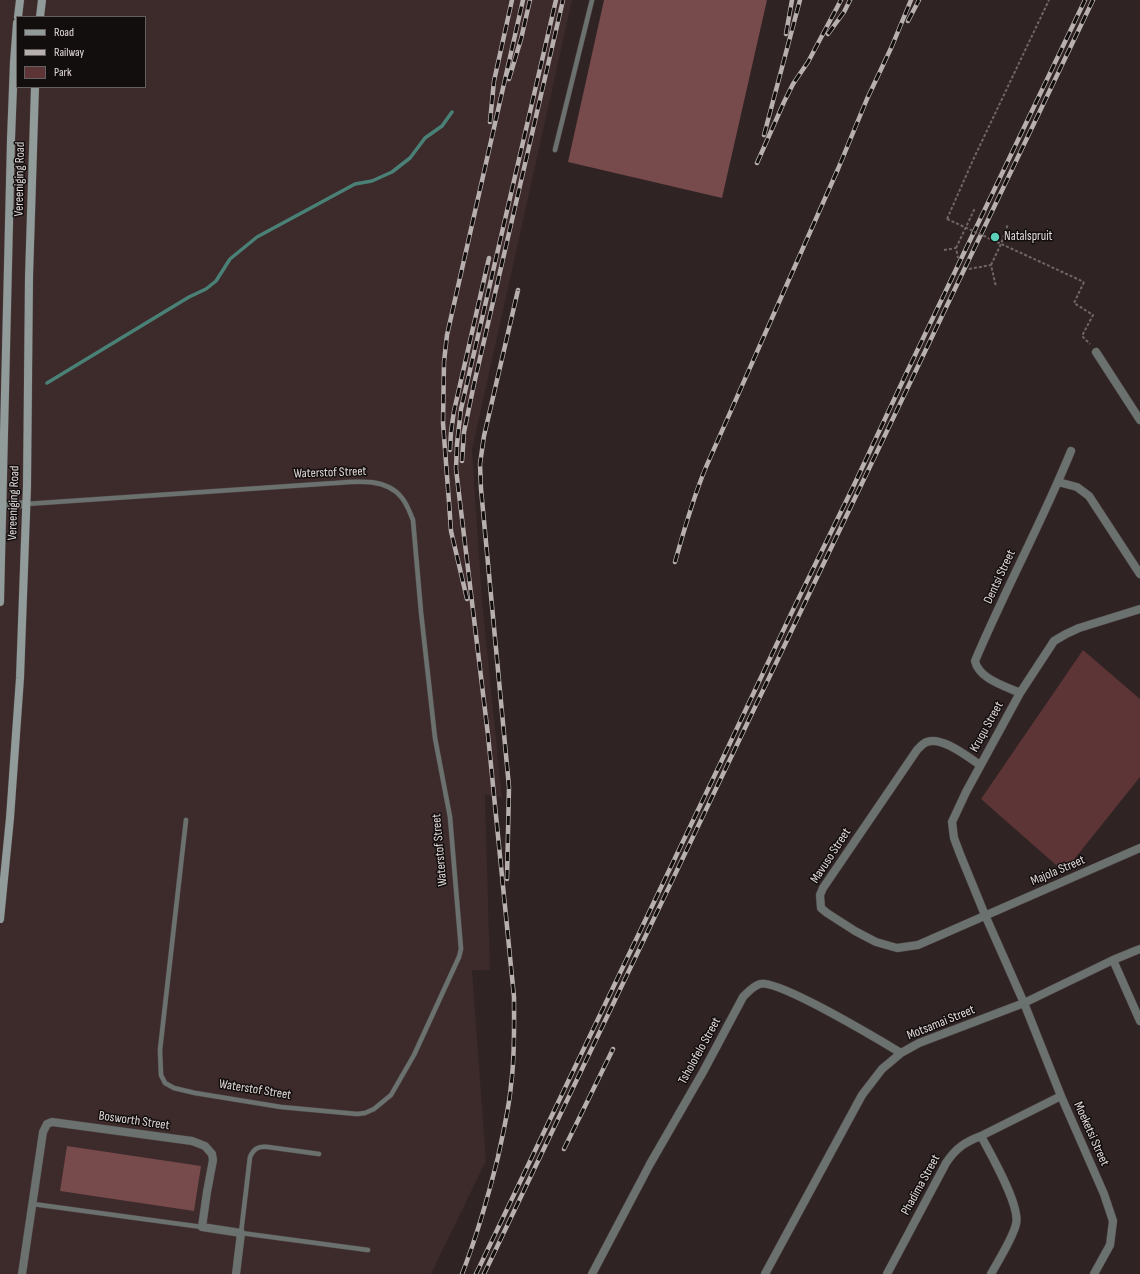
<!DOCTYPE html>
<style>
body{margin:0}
#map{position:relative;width:1140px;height:1274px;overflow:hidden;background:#2f2323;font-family:"Sofia Sans Condensed",sans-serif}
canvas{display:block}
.legend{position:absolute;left:16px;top:16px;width:130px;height:72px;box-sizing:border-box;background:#130e0e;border:1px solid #655f5f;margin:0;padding:5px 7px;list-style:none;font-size:12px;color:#e1d8d8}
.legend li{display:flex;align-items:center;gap:8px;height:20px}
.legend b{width:20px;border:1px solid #655f5f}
</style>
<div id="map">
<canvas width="1140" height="1274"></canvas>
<ul class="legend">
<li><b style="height:5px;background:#919b99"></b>Road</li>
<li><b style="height:5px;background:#b8afaf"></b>Railway</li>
<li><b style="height:11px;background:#5d3536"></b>Park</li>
</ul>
</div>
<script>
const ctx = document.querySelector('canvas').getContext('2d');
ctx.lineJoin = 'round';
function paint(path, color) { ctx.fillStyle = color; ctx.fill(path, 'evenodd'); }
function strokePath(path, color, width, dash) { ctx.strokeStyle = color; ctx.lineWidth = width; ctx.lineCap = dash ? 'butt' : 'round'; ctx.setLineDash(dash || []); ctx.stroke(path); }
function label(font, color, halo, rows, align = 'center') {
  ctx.font = font + ' "Sofia Sans Condensed",sans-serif'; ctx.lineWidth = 3; ctx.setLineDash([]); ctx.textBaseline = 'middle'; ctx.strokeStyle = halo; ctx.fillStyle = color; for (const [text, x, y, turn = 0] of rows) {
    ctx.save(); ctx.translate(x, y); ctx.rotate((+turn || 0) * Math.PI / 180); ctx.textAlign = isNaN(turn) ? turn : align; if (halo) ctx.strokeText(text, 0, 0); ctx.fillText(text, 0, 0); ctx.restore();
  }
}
const built = new Path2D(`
 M0,0H572L472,450L482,600L502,797L485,795L490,970H472L486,1161L431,1274H0ZM17,17H145V87H17Z`);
const green = new Path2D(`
 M1083,650L1140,699V777L1064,872L981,799Z`);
const stream = new Path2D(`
 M47,383L189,297L206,289L216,281L230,259L257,237L355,184L372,181L392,172L410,158L425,138L442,126L452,112`);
const building = new Path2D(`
 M604,0H767L722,198L568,162Z
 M67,1146L201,1166L194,1211L60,1191Z`);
const path = new Path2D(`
 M947,219L973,160L1049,0
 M956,248L975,208
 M944,250L956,248L958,258
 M991,265L1001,244L1008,224
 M969,269L991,265L996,287
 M1084,282L1074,303L1093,315L1082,336L1090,344`);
const lane = new Path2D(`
 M555,150L592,0
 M26,504L335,483C357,481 387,478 402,498C407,504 410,513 413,520L421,612L435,738L450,817L461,949L459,957L414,1055L391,1095L374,1109L365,1113L357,1114L281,1107L195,1093L174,1088L165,1083L161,1075L160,1050L186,820
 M319,1154L268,1147C259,1146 254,1148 250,1157L241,1233L368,1250
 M33,1204L202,1227`);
const street = new Path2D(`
 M1096,352L1140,420
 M1058,482L1077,487L1089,496L1140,574
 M0,506L26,504
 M1020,693C1005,686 979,679 975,661C1005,590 1042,522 1071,451
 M980,765C968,757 942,736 927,742C923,743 920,747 917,750L823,888L820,895L821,908L827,913L855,931L876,942L897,948L918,945L1140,848
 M1113,960L1140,1021
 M981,1136C990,1153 1021,1206 1016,1224C1013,1238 998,1261 991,1274
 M22,1274L43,1132L47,1124L52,1122L192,1141L205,1146L212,1154L213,1160L207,1192L202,1227L241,1233L236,1274
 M592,1274L650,1164L703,1072L743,997C748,992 753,986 760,984C778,979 881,1041 901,1053
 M765,1274L862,1095L882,1069L901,1053L919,1043L1024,1003L1113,960L1140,949
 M887,1274L946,1163C956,1148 965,1142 981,1136L1061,1096
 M1094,1274L1110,1245L1113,1221L1104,1194L1061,1096L1024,1003L985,915L960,854L954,838L952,822L966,792L1020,693L1054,641L1066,634L1079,628L1140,609`);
const secondary = new Path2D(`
 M18,17L20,0
 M40,17L42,0
 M0,602L11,139L14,62L17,23
 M0,919L10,818L20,678L27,486L29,277L35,87`);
const rail = new Path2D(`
 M908,21L919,0
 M786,34L792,0
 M828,34L844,12L850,0
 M509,79L521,39L530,0
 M490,122L494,81L512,0
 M764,135L800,0
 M757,163L784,102L793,84L808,62L841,0
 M450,450L451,432L454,411L489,258
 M462,461L464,432L474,384L563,0
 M675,562C684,530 693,498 706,467L838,169L867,99L892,46L911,0
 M467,599L451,531L449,502L443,423L444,362L447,335L523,0
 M507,879L509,787L481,489L480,464L484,436L518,290
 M564,1149L613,1049
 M462,1274C477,1236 488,1197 498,1157C503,1133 509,1109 511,1085C515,1056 514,1026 514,997L488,735L456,469L457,444L461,409L556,0
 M476,1274L721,762L791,614L854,485L906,374L1085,0
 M484,1274L1093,0`);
const pathBridge = new Path2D(`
 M947,219L1084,282`);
const markers = [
 [995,237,5,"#5cceba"]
];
const streetNames = [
 ["Vereeniging Road",20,179,-89],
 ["Waterstof Street",330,473,-2],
 ["Vereeniging Road",14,503,-88],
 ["Dentsi Street",1000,577,-65],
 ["Kruqu Street",987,727,-61],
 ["Waterstof Street",440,850,-95],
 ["Mavuso Street",831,856,-57],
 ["Majola Street",1058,871,-23],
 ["Motsamai Street",941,1023,-22],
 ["Tsholofelo Street",700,1051,-61],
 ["Waterstof Street",255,1090,9],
 ["Bosworth Street",134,1121,8],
 ["Moeketsi Street",1091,1134,66],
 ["Phadima Street",921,1185,-61]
];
const poiNames = [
 ["Natalspruit",1004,237]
];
paint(built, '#3d2a2a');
paint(green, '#5d3536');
strokePath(stream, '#4a8177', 3.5);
paint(building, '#774a4c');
strokePath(lane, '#4b4040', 5.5);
strokePath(street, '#4b4040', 9);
strokePath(secondary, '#4b4040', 9);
strokePath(path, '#716666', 2, [3, 2]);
strokePath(lane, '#6a716f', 4.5);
strokePath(street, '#6a716f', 8);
strokePath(secondary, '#919b99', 8);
strokePath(rail, '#b8afaf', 4.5);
strokePath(rail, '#130e0e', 3, [9]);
strokePath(pathBridge, '#716666', 2, [3, 2]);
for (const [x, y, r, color] of markers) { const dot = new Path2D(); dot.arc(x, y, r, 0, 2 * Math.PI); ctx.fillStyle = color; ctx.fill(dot); strokePath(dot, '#130e0e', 1.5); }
label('13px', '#e1d8d8', '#130e0e', streetNames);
label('13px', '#e1d8d8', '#130e0e', poiNames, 'left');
</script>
